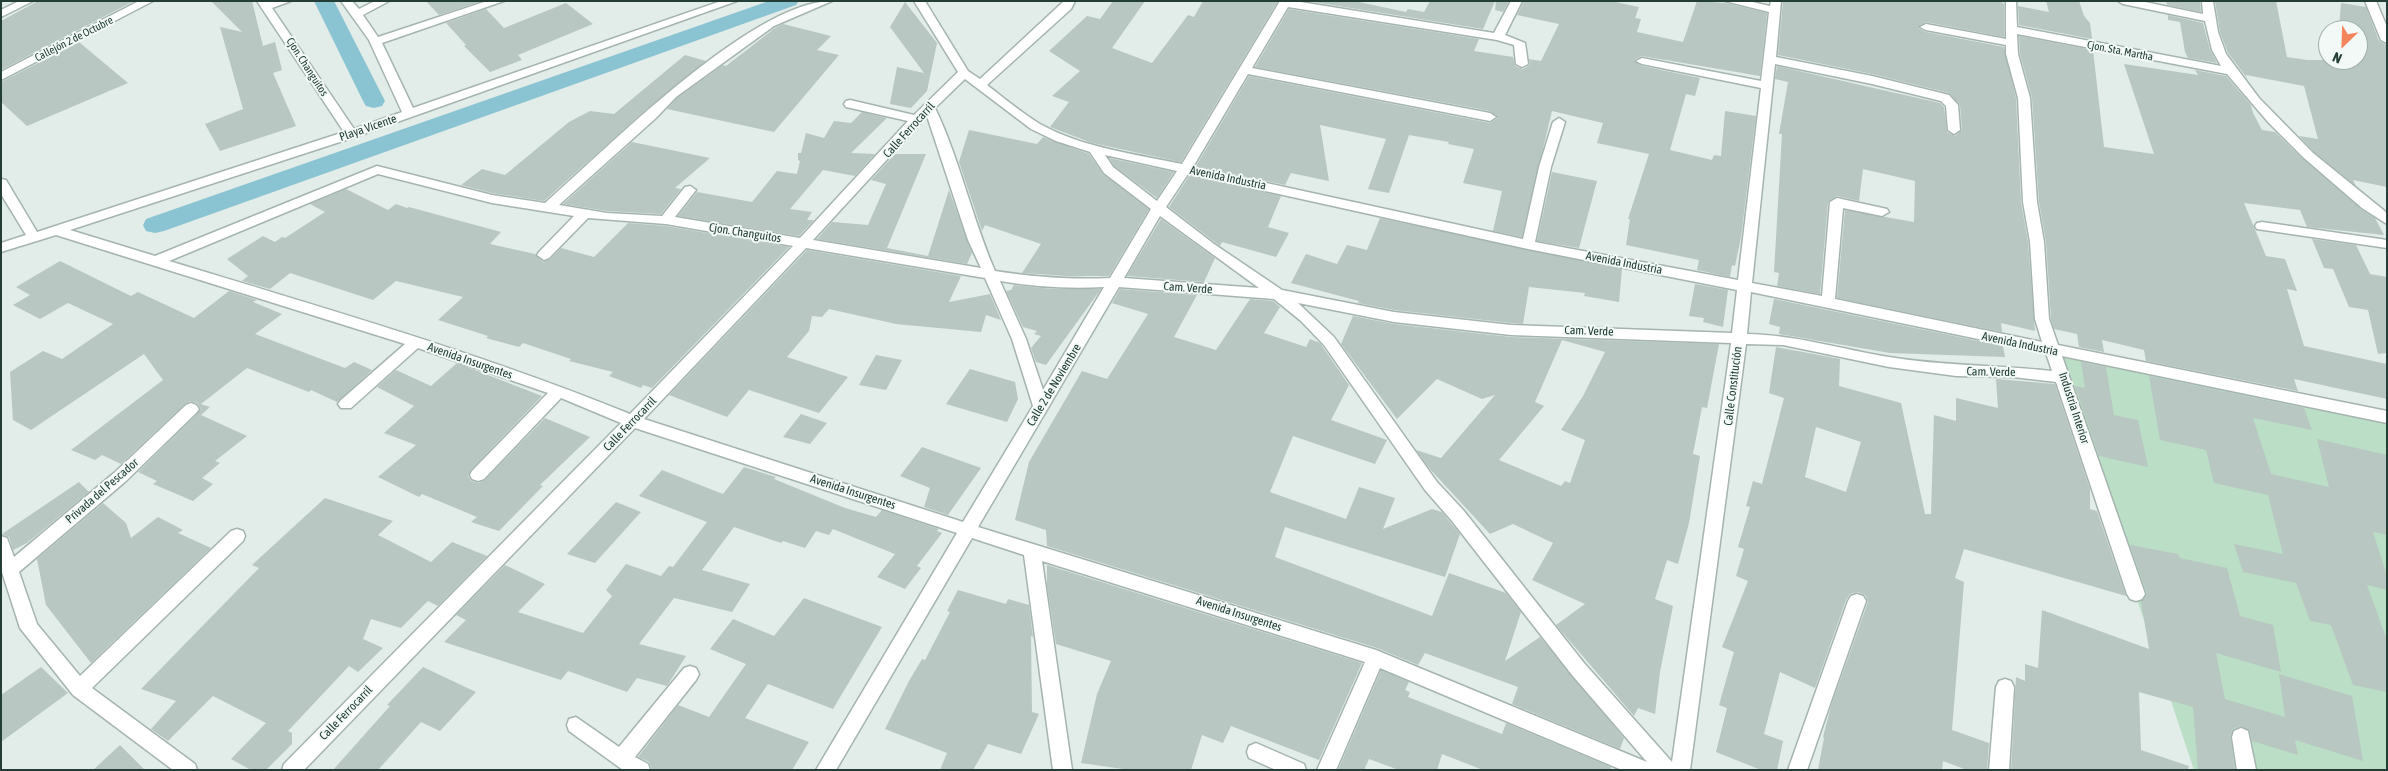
<!DOCTYPE html>
<meta charset="utf-8">
<style>
body{margin:0}
#map{position:relative;width:2388px;height:771px;overflow:hidden;background:#e2ece8;font-family:"Asap Condensed",sans-serif}
canvas{display:block}
.frame{position:absolute;inset:0;border:2px solid #223e37;pointer-events:none}
.north{position:absolute;left:2318px;top:20px;width:50px;height:50px;box-sizing:border-box;background:#f3f9f6;border:1px solid #9faeaa;border-radius:50%;rotate:204deg;font-size:14px;font-weight:700;line-height:20px;text-align:center;color:#223e37}
.north::after{content:'';display:block;margin:auto;width:18px;height:22px;background:#f2855b;clip-path:polygon(50% 0,100% 100%,50% 72%,0 100%)}
</style>
<div id="map">
<canvas width="2388" height="771"></canvas>
<div class="frame"></div>
<div class="north">N</div>
</div>
<script>
const ctx = document.querySelector('canvas').getContext('2d');
ctx.lineJoin = 'round';
function paint(path, color) { ctx.fillStyle = color; ctx.fill(path, 'evenodd'); }
function strokePath(path, color, width, dash) { ctx.strokeStyle = color; ctx.lineWidth = width; ctx.lineCap = dash ? 'butt' : 'round'; ctx.setLineDash(dash || []); ctx.stroke(path); }
function label(font, color, halo, rows, align = 'center') {
  ctx.font = font + ' "Asap Condensed",sans-serif'; ctx.lineWidth = 4; ctx.setLineDash([]); ctx.textBaseline = 'middle'; ctx.strokeStyle = halo; ctx.fillStyle = color; for (const [text, x, y, turn = 0] of rows) {
    ctx.save(); ctx.translate(x, y); ctx.rotate((+turn || 0) * Math.PI / 180); ctx.textAlign = isNaN(turn) ? turn : align; if (halo) ctx.strokeText(text, 0, 0); ctx.fillText(text, 0, 0); ctx.restore();
  }
}
const green = new Path2D(`
 M2054,351L2387,420V770H2194Z`);
const canal = new Path2D(`
 M314,1H334L385,101L382,106L374,108L366,106L363,101Z
 M769,1H799L796,5L164,231L155,233L146,231L143,225L146,219Z`);
const building = new Path2D(`
 M38,1H134L1,70V21Z
 M211,1H252L263,46L275,42L282,70L273,73L296,126L220,151L205,124L243,109L220,27L242,32Z
 M426,1H478L479,2L439,15Z
 M1113,1H1145L1112,48L1152,63L1188,15L1194,17L1203,1H1278L1181,162L1092,143L1050,127L1069,102L1052,96L1080,71L1049,51L1087,16L1100,19Z
 M1307,1H1354L1406,12L1408,9L1424,12L1430,1H1495L1483,29Z
 M1496,1H1509L1503,12L1495,10Z
 M1524,1H1611L1639,7L1635,18L1641,19L1637,32L1683,42L1697,1L1725,3L1767,13L1760,76L1642,56L1634,60L1642,66L1700,78L1695,96L1686,94L1670,150L1712,160L1714,155L1721,156L1725,111L1756,116L1741,237L1735,266L1732,265L1730,277L1697,270L1699,260L1626,245L1630,219H1628L1649,154L1597,143L1603,123L1552,111L1522,237L1493,231L1502,191L1463,183L1474,149L1448,144L1449,142L1409,135L1389,193L1368,189L1386,139L1320,125L1329,181L1291,173L1285,185L1196,166L1249,76L1490,123L1498,118L1490,111L1255,67L1289,9L1479,39L1474,51L1513,57L1515,66L1523,69L1530,65L1529,59L1541,61L1559,24L1517,15Z
 M1783,1H2000L2004,4V37L1926,22L1918,28L1926,32L2004,47L2016,98L2021,202L2028,242L2035,331L2001,323L2002,332L1837,298L1845,210L1914,222L1915,181L1863,169L1859,201L1837,196L1828,202L1820,294L1777,286L1779,273L1774,272L1782,134H1779L1788,82L1775,79L1777,66L1940,103L1944,107L1947,132L1955,136L1962,130L1960,105L1949,93L1872,74L1778,55Z
 M2046,1H2079L2084,16L2090,23L2092,39L2019,25L2018,6L2049,12Z
 M2166,1H2200L2201,12L2167,5Z
 M2215,1H2276L2287,57L2307,60H2358V30H2339L2341,3L2366,7L2379,41L2387,45V187L2353,180L2356,186L2314,152L2299,136L2318,139L2304,86L2246,75L2247,78L2228,53L2220,32Z
 M905,2L937,43L927,91L911,108L890,104L897,67L924,73L890,27Z
 M566,3L593,24L518,55L522,60L490,72L464,46L466,45L446,23L486,9L504,28Z
 M2168,15L2203,23L2210,50L2217,63L2188,58L2185,52L2180,22L2168,20Z
 M783,24L831,36L817,50L839,55L774,132L667,109L677,98L723,65L726,66L775,28Z
 M2019,36L2093,50L2104,147L2154,154L2124,64L2198,75L2195,70L2226,76L2251,105L2253,113L2262,130L2275,132L2303,159L2361,209L2375,218L2384,235L2307,227L2300,210L2244,203L2266,256L2285,259L2297,291L2287,289L2304,346L2387,364V399L2294,379L2298,391L2146,361L2144,350L2102,340L2104,352L2079,347L2077,334L2054,329L2051,319L2046,242L2039,202L2032,98L2020,54Z
 M79,42L128,83L27,126L1,102V82Z
 M685,55L706,61L641,114L544,201L492,193L461,185L482,169L505,175L569,122L590,111L614,114Z
 M862,112L887,118L851,153L875,154L855,176L823,170L790,209L812,212L807,220H814L799,236L678,216L697,192L752,202L777,171L797,174L800,161L798,160V153H801L806,133L824,138L834,121L851,123Z
 M969,130L1037,144L1043,137L1089,154L1103,174L1149,209L1109,276H1067L1022,273L1041,244L985,225L982,231L959,162Z
 M632,142L710,158L675,188L681,189L661,214L607,211L563,204Z
 M895,154H926L887,248L928,256L949,190L972,253L967,264L817,239L832,222L868,225L886,184L871,180Z
 M1109,158L1174,172L1157,198L1114,166Z
 M1552,172L1597,181L1579,248L1537,241Z
 M1189,176L1281,196L1268,227L1289,233L1276,257L1222,242L1220,246L1169,207Z
 M346,189L388,210L396,204L407,208L409,207L501,232L490,244L535,254L543,262L550,259L561,248L594,257L628,223L666,226L789,247L652,388L643,385L641,388L609,376L613,372L569,361L571,359L523,343L519,347L486,338L488,336L438,320L463,297L396,281L373,300L290,273L270,289L242,281L248,276L227,259L263,236L275,242L282,237L285,238L325,212L310,204Z
 M1380,218L1622,269L1619,302L1584,296L1585,293L1529,287L1523,324L1511,323L1394,310L1358,303L1359,301L1291,283L1306,254L1337,264L1347,245L1367,250Z
 M1161,219L1215,258L1204,282L1127,276Z
 M2312,239L2356,245L2370,274L2387,277V353L2378,354L2368,310L2349,307L2333,269L2324,268Z
 M807,250L961,276L949,302L990,294L1001,320L986,315L981,332L896,324L829,309L822,317L812,316L809,331L787,357L848,377L819,413L749,390L727,417L669,395Z
 M60,261L131,296L138,292L194,318L229,291L257,300L253,302L282,314L255,334L345,368L354,362L372,370L337,402L311,390L309,392L247,368L201,404L210,407L201,415L247,436L215,461L220,463L202,478L213,484L193,501L153,484L157,481L138,472L197,414L201,409L197,403L190,401L185,404L121,464L102,455L95,460L71,450L163,380L144,354L31,430L13,420L10,372L43,351L62,359L113,324L68,303L40,319L13,305L30,295L16,287Z
 M1695,284L1728,290L1723,327L1703,322L1704,318L1689,316Z
 M1014,285L1052,289H1101L1046,365L1036,362L1031,348L1041,336L1034,334L1037,331L1023,327L1006,291L1011,290Z
 M1120,289L1197,295L1174,337L1216,350L1250,299L1273,301L1280,307L1264,333L1306,347L1310,339L1320,343L1349,385L1331,420L1387,440L1375,464L1293,436L1270,492L1346,519L1359,487L1395,498L1383,529L1432,509L1442,512L1460,534L1445,577L1285,527L1275,557L1432,616L1449,573L1506,593L1521,612L1505,661L1540,637L1624,738L1620,749L1512,704L1518,687L1425,653L1418,665L1377,648L1047,546L1046,530L1015,520L1029,462L1082,371L1107,379L1148,314L1112,303Z
 M1774,299L2003,346L2005,357L1890,353L1779,334L1780,327L1769,324Z
 M1353,316L1394,324L1511,337L1719,344L1707,408L1702,407L1693,454L1700,456L1689,523L1678,564L1667,560L1655,599L1673,606L1660,672L1655,714L1638,708L1634,716L1556,625L1585,604L1532,580L1553,543L1513,524L1490,534L1429,468L1416,450L1441,458L1495,395L1482,399L1437,379L1397,419L1341,344ZM1562,340L1605,352L1583,396L1561,430L1585,440L1570,483L1565,481L1561,486L1499,460L1544,406L1535,402Z
 M1776,347L1840,359L1839,386L1901,403L1925,514H1931L1934,415L1956,421V398L1998,408L1996,379L2055,384L2090,489V509L2097,511L2126,596L1964,549L1955,578L1964,582L1952,730L1989,743L1987,770H1967L1943,761L1942,770H1818L1824,738L1823,737L1831,706L1868,602L1865,595L1858,592L1850,594L1846,600L1815,688L1780,672L1764,734L1783,741L1777,770H1761L1716,752L1727,708L1719,705L1734,652L1722,647L1748,581L1736,576L1744,549L1738,547L1750,507L1746,506L1753,481L1762,484L1784,398L1769,393ZM1816,427L1861,442L1846,492L1805,477Z
 M876,355L902,360L886,390L859,385Z
 M2081,362L2106,367L2114,415L2138,420L2148,467L2099,456L2075,386L2085,388Z
 M457,363L542,396L471,470L468,476L471,481L479,483L485,480L545,418L590,437L540,485L543,486L499,531L471,522L477,517L422,494L419,497L378,477L416,445L384,433L414,406L377,387L396,370L431,386Z
 M970,369L1015,382L1018,399L1007,422L946,404Z
 M2149,376L2304,408L2312,430L2253,418L2271,474L2329,487L2317,439L2387,455V535L2373,532L2387,576V590L2367,585L2387,640V692L2353,685L2331,625L2310,621L2296,583L2243,572L2234,544L2283,554L2268,495L2214,483L2206,450L2160,440Z
 M801,414L827,423L810,444L783,437Z
 M922,447L981,468L948,515L924,507L930,488L900,476Z
 M744,467L776,477L774,479L845,508L876,517L882,510L939,529L937,531L942,533L917,566L921,568L905,589L877,577L895,554L833,529L829,535L816,531L805,548L783,541L781,543L734,527L702,570L750,584L732,612L674,598L639,644L686,656L667,686L637,678L627,692L568,671L561,680L444,642L466,620L456,615L505,565L545,584L518,612L583,633L612,596L606,590L626,564L661,576L669,566L673,567L707,522L639,496L662,470L723,494Z
 M79,482L89,492L27,543L13,550L9,537L2,534Z
 M325,498L393,521L378,535L431,562L452,542L487,556L438,606L428,601L401,628L371,619L363,639L383,648L358,672L349,666L288,731L292,733V744L266,770H251L231,759L266,723L213,696L168,741L151,729L176,701L141,689L259,568L252,565Z
 M616,502L641,512L595,563L567,554Z
 M103,503L126,523L131,538L158,517L183,530L178,533L211,548L91,663L46,605L37,559Z
 M2130,545L2178,554L2180,558L2227,568L2240,616L2273,625L2281,672L2216,653L2225,699L2285,717L2279,674L2352,696L2363,761L2295,740L2298,755L2252,741L2250,731L2240,726L2233,729L2230,736L2235,770H2198L2193,707L2139,692L2141,750L2189,766L2188,770H2011L2016,677L2025,681V664L2038,668L2042,610L2149,649L2141,601L2147,593Z
 M1047,565L1362,663L1319,760L1231,726L1223,743L1202,735L1191,770H1130L1081,763L1097,694L1111,661L1056,644L1047,586Z
 M958,590L1006,604L1008,599L1029,605L1033,637L1031,636L1032,712L1039,714L1021,754L988,744L973,770H940L947,753L885,729L909,681L922,659L925,660L950,612L947,611Z
 M804,598L882,627L833,709L768,684L745,718L809,742L792,770H652L649,762L638,757L678,705L709,717L746,664L710,649L733,619L774,636Z
 M41,667L68,693L1,742V695Z
 M423,667L476,692L440,731L421,722L378,770H333L390,706L387,705Z
 M1381,670L1409,682L1405,690L1410,692L1408,697L1502,734L1506,723L1611,767L1610,770H1483L1442,754L1437,770H1399L1369,759L1364,770H1338Z
 M120,745L145,770H93Z`);
const minor = new Path2D(`
 M19,1H33L1,17V10Z
 M139,1H153L1,80V72Z
 M257,1H291L272,8L354,129L402,112L369,40L341,1H352L359,9L375,1H389L363,15L378,37L487,1H504L382,43L413,108L721,1H737L355,137L70,230L155,256L377,166L492,195L545,203C607,149 752,1 832,1L774,26L676,97L656,118L559,205L607,213L662,216L685,187L690,186L696,190L675,217L800,238L908,121L846,107L844,104L846,101L850,100L914,115L958,72L914,1H925L968,71L980,79L1064,1H1075L1071,9L987,85C1004,98 1022,113 1040,124C1083,148 1135,154 1182,164L1280,1H1294L1494,33L1511,1H1522L1505,35L1525,43L1528,64L1522,67L1516,64L1514,45L1497,40L1288,7L1252,68L1490,113L1496,117L1490,121L1248,74L1193,167L1523,239L1539,167L1553,122L1559,118L1565,122L1551,167L1535,242L1738,280L1761,88L1642,64L1636,61L1642,58L1761,81L1769,12L1725,1H1748L1770,6L1771,1H1781L1776,57L1872,76L1949,95L1958,105L1960,130L1954,134L1948,130L1946,106L1941,101L1872,84L1775,64L1752,283L1822,296L1830,202L1837,198L1887,209L1889,212L1882,216L1843,208L1835,299L2042,342L2035,319L2030,242L2023,202L2018,98L2006,54V45L1926,30L1920,27L1926,24L2006,39V1H2016L2017,27L2221,66L2212,50L2205,21L2123,4L2118,1H2140L2203,14L2202,1H2213L2218,32L2226,54L2259,98L2313,153L2387,213V224L2362,208L2304,158L2268,122L2227,74L2017,34L2018,54L2030,98L2037,202L2044,242L2049,319L2058,345L2387,411V423L2062,356L2145,594L2142,599L2136,601L2130,599L2127,594L2056,382L2013,377L1956,376L1889,367L1783,345L1746,344L1690,770H1622L1380,668L1336,770H1317L1365,662L1042,561L1072,770H1053L1024,555L972,538L836,770H816L957,533L635,428L304,770H282L284,764L621,423L561,398L484,479L478,481L472,479L470,475L472,471L548,393L418,348L351,408H341L338,404L341,400L405,344L56,235L1,252V243L26,235L1,194V179L6,180L37,232L344,132ZM965,79L1031,129L1056,141L1090,152L1104,173L1151,209L1110,278C1071,280 1034,277 995,271C972,218 960,160 935,108ZM927,116L968,240L981,268L813,240ZM1105,155L1177,171L1157,201L1113,167ZM378,174L492,203L574,216L539,252L537,255L544,260L549,258L588,218L666,224L793,246L630,414C480,353 324,308 169,261ZM1188,174L1528,249L1737,290L1732,333L1511,325L1394,312L1282,290L1214,244L1166,207ZM1160,216L1259,288L1124,278ZM806,248L985,278L1012,339L1033,406L963,522L644,419ZM1000,281C1035,287 1069,289 1104,287L1043,390L1026,339ZM1119,287L1274,299L1301,321L1324,345L1425,490L1452,521L1572,675L1647,762L1376,650L978,527ZM1751,292L2046,353L2052,371C1998,365 1943,366 1889,357C1840,349 1797,335 1747,334ZM1298,303L1394,322L1511,335L1731,343L1672,762L1584,663L1464,511L1437,482L1334,337Z
 M2365,1H2376L2387,27V43L2381,40Z
 M2262,222L2387,240V248L2257,229L2255,226L2257,223Z
 M191,403L196,405L199,409L196,413L126,481L19,572L37,624L80,676L231,531L237,529L243,531L245,536L243,541L92,688L195,764L197,770H173L73,695L20,628L1,569V536L7,538L14,557L114,473L186,405Z
 M1857,594L1863,596L1866,601L1807,770H1788L1848,601L1851,596Z
 M690,666L696,668L699,674L696,680L635,757L648,764L650,770H623L569,731L567,725L569,719L576,717L619,747L684,668Z
 M2005,679L2011,681L2014,687L2009,770H1989L1996,687L1999,681Z
 M2241,728L2248,731L2256,770H2237L2232,737L2234,731Z
 M1256,743L1304,764L1306,770H1276L1249,758L1247,752L1249,746Z`);
const farStreetnames = [
 ["Callejón 2 de Octubre",74,39,-27],
 ["Cjon. Sta. Martha",2120,51,11],
 ["Cjon. Changuitos",307,67,57]
];
const streetNames = [
 ["Playa Vicente",368,128,-19],
 ["Calle Ferrocarril",909,130,-48],
 ["Avenida Industria",1228,178,12],
 ["Cjon. Changuitos",745,233,9],
 ["Avenida Industria",1624,263,11],
 ["Cam. Verde",1188,288,4],
 ["Cam. Verde",1589,331,2],
 ["Avenida Industria",2020,344,12],
 ["Avenida Insurgentes",470,361,19],
 ["Cam. Verde",1991,372,1],
 ["Calle 2 de Noviembre",1054,385,-59],
 ["Calle Constitución",1733,386,-83],
 ["Industria Interior",2074,408,72],
 ["Calle Ferrocarril",630,424,-46],
 ["Privada del Pescador",102,491,-41],
 ["Avenida Insurgentes",853,492,18],
 ["Avenida Insurgentes",1239,614,18],
 ["Calle Ferrocarril",346,713,-46]
];
paint(green, '#bbdec6');
paint(canal, '#8ac4d2');
paint(building, '#b8c7c1');
strokePath(minor, '#a5b4af', 3);
paint(minor, '#fff');
label('11px', '#223e37', '#f3f9f6', farStreetnames);
label('12px', '#223e37', '#f3f9f6', streetNames);
</script>
